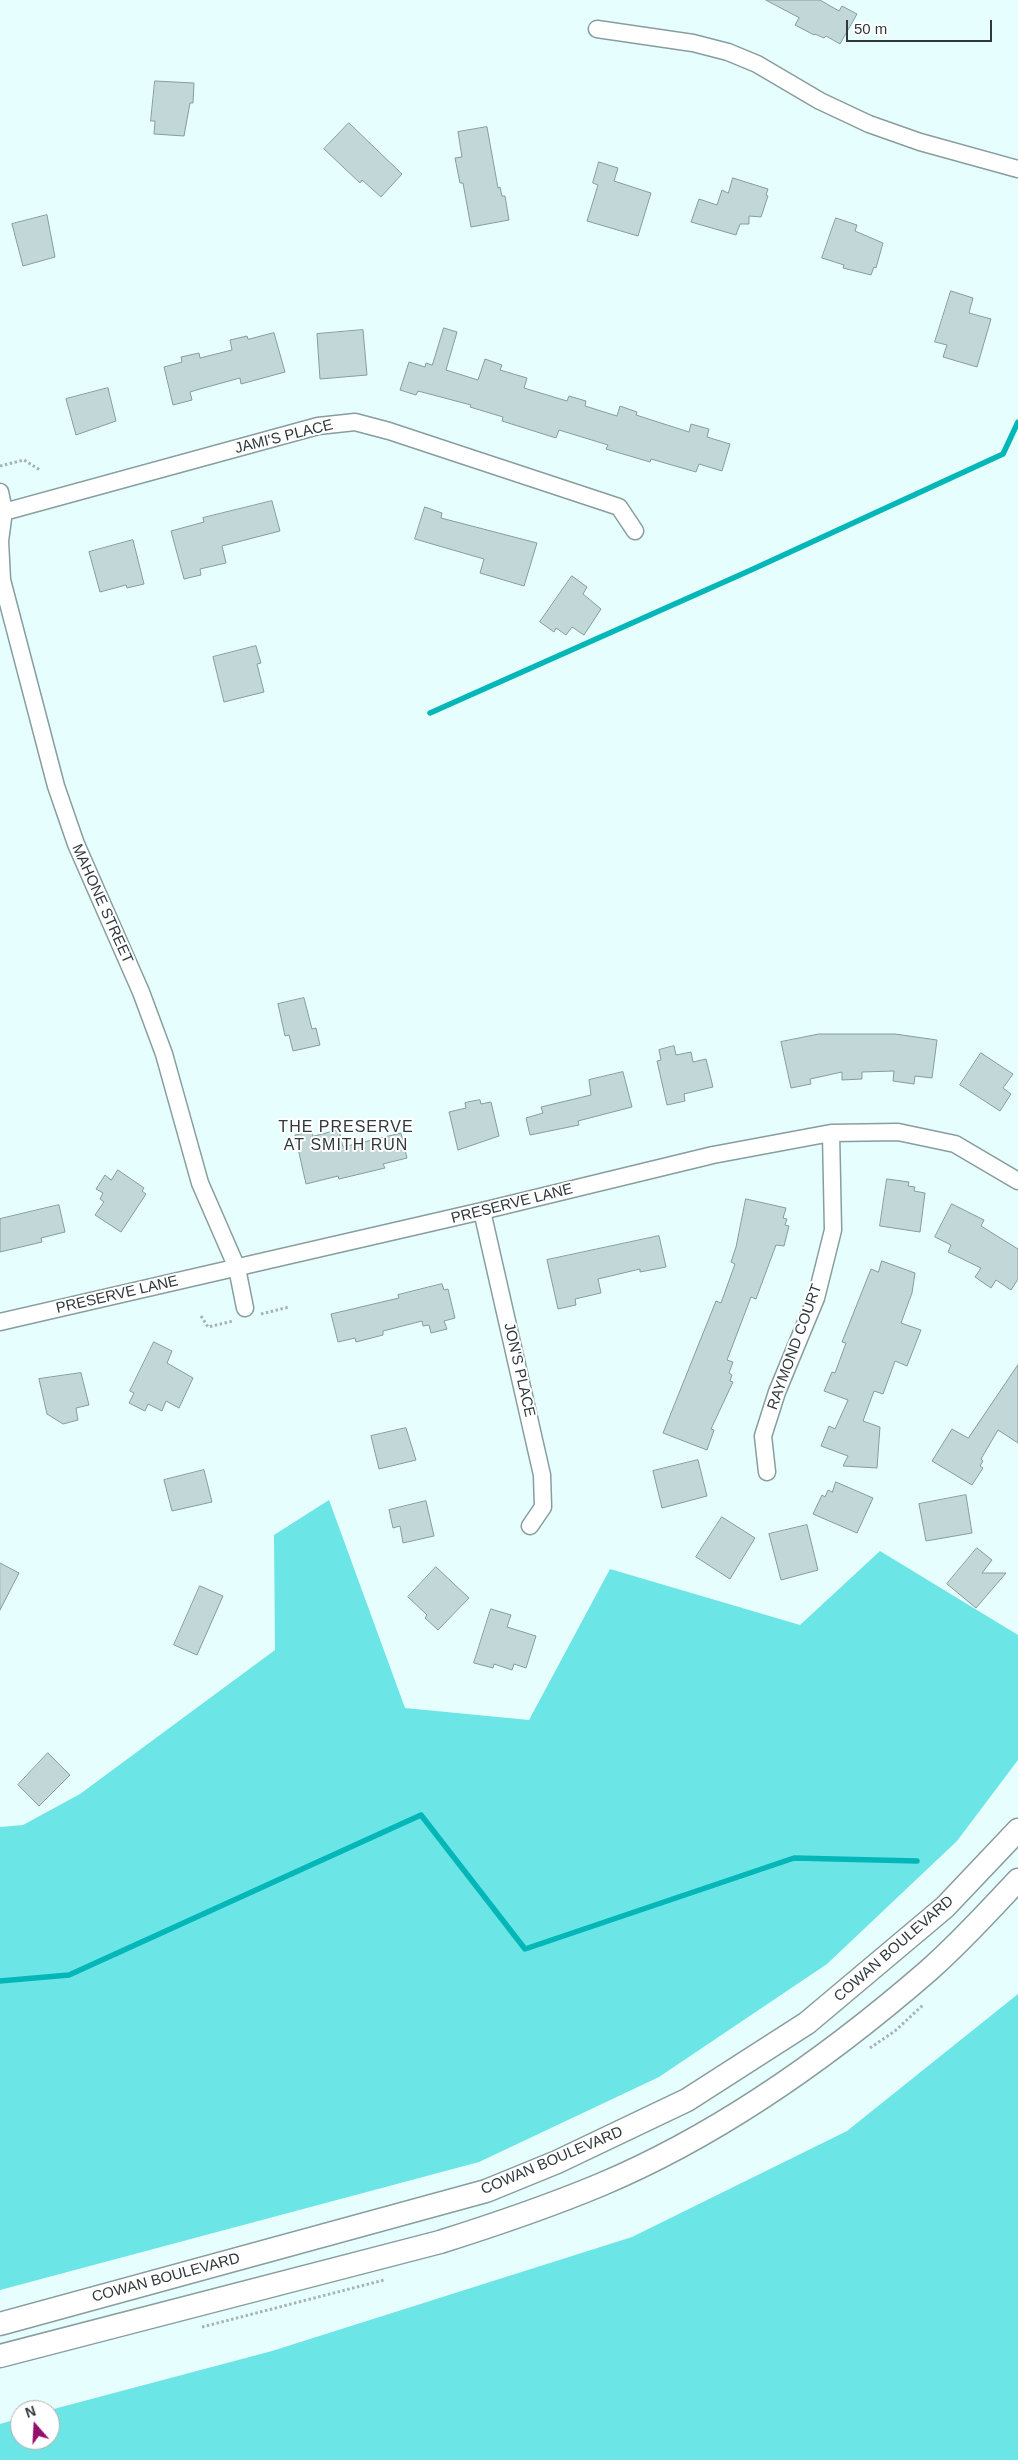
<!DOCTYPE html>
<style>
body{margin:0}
#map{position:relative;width:1018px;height:2460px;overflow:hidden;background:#e7fefe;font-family:Helvetica,sans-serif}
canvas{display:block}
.north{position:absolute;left:10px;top:2400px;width:50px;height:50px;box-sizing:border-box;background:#fff;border:1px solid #acb0b0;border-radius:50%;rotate:341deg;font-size:14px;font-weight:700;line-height:20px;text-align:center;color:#303939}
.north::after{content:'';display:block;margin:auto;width:18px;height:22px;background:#94116b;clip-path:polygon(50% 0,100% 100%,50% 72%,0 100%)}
.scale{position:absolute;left:846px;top:20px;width:146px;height:22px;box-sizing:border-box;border:2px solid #303939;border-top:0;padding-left:6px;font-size:15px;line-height:18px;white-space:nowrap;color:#303939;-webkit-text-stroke:4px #fff;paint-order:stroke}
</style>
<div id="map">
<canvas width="1018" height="2460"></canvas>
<div class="north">N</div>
<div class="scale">50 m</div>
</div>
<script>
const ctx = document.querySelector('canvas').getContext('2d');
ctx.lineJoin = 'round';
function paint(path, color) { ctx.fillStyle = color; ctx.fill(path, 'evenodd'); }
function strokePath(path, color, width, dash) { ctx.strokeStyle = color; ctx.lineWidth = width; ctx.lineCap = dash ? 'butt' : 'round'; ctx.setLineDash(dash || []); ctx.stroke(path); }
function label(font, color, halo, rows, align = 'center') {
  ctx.font = font + ' Helvetica,sans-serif'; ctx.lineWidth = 4; ctx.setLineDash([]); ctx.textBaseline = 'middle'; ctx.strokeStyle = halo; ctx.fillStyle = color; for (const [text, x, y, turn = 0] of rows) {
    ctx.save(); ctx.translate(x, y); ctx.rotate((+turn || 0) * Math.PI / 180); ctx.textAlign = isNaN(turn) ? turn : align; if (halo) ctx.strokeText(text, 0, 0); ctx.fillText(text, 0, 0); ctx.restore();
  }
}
const green = new Path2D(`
 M329,1500L405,1708L529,1720L610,1569L800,1625L880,1551L1018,1635V1760L957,1841L827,1964L659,2077L479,2162L0,2290V1827L23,1825L80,1794L275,1650L274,1535Z
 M1018,1994V2460H0V2424L20,2418V2440H50V2410L272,2351L632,2237L847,2131Z`);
const stream = new Path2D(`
 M430,713L751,570L1003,454L1018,422
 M0,1981L69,1975L421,1815L525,1949L794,1858L917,1861`);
const building = new Path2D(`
 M766,0H820L839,11L842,6L857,14L840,44L826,36L824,38L815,34L814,35L795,25L799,18Z
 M155,81L194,83L193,103H190L184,136L154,134L155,121H151Z
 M349,123L402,174L381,197L362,180L360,183L324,149Z
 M487,127L498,188L500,187L502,196H505L509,220L471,227L463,183H460L455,158L462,157L458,132Z
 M599,162L618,168L614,181L651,193L638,236L587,221L598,185L593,183Z
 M733,178L768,189L766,195L768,196L761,217L749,216V224H740L736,235L691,222L699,199L717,205L722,190L728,193Z
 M47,215L55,257L23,266L12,224Z
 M836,218L857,225L855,231L883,243L876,268L874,267L871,275L843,268L844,265L822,258Z
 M951,291L973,298L969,313L991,319L977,367L943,357L947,345L935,342Z
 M444,328L457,332L446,370L478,380L485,359L502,365L500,370L527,378L524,388L567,401L569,396L586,401L585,406L617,416L620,406L637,412L636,415L689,432L691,424L709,429L707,437L730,444L722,471L699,464L696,472L651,459L650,462L606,449L608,445L559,430L556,438L502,421L503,417L470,407L471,405L418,391L416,395L400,390L409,362L425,367L426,363L432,365Z
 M363,330L367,375L320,379L317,334Z
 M274,333L285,372L241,384L240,378L200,389L190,392L192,400L173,405L164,367L182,362L181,357L199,353L200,358L232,350L230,340L247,336L248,339Z
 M108,388L116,421L76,435L66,399Z
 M272,501L280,531L222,546L226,563L200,569L201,575L184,579L171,531L204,522L203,518Z
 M425,507L442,513L441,518L537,543L524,586L480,573L484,559L415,539Z
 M133,540L144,584L127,588L126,585L100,592L89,552Z
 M572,576L587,587L583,594L601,609L584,635L572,627L566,635L556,628L554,632L540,622Z
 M256,646L261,663L257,664L264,692L224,702L213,657Z
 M304,998L312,1029L316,1028L320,1045L293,1051L289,1035L285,1036L278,1004Z
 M819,1034H895L937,1040L932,1078L915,1076L914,1084L893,1081L894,1071L862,1072V1079L842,1080V1072L810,1079L811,1084L791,1088L781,1042Z
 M674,1046L676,1055L691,1052L693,1062L706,1059L713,1087L684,1094L685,1101L667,1105L657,1061L661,1060L659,1050Z
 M981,1053L1013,1074L1003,1088L1011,1094L1000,1111L960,1085Z
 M623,1072L632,1107L578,1121L579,1125L530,1135L526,1118L543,1113L541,1107L591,1095L589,1080Z
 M480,1100L481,1104L491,1102L499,1136L458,1150L449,1112L466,1108L465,1103Z
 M339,1130L343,1147L401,1133L407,1158L383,1164L385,1168L339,1179L338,1176L306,1184L295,1135L312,1131L313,1136Z
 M118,1170L144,1188L142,1191L146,1194L121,1232L95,1215L104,1202L100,1199L103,1193L96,1189L105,1175L111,1180Z
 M887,1179L909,1182L908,1186L915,1187L914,1191L925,1193L920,1232L880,1226Z
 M746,1199L786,1208L783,1218L787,1219L785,1225L789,1226L784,1246L776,1245L756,1299L751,1297L727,1360L733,1362L729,1373L732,1375L730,1381L733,1382L711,1429L714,1430L707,1450L663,1433L716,1301L721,1303L735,1264L731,1262L736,1247Z
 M952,1204L984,1220L981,1226L1018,1249V1279L1011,1290L996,1280L991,1288L975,1277L981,1268L948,1252L951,1245L935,1237Z
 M59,1205L65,1232L41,1238L42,1242L0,1252V1219Z
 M659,1236L666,1267L640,1272V1269L598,1279L601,1293L575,1299L576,1305L558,1309L547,1260Z
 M882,1261L915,1273L912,1293L901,1323L921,1330L907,1366L895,1361L883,1394L874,1391L863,1421L880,1427L877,1468L843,1466L848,1456L821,1446L829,1426L835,1429L848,1400L824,1391L832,1372L835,1373L846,1343L842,1342L871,1269L878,1272Z
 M442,1284L444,1290L448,1289L455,1318L444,1321L447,1329L431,1333L429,1325L423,1326L422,1321L383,1331V1335L356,1342L355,1338L338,1342L331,1314L399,1298L398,1295Z
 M154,1342L172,1351L167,1363L193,1378L179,1408L166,1401L162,1411L148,1404L145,1411L129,1403L134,1393L130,1391Z
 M1018,1365V1443L998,1430L981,1459L983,1461L980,1466L983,1468L972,1485L932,1461L952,1429L968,1438Z
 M81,1373L89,1405L76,1408L78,1420L63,1424L47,1414L39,1379Z
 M406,1428L416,1460L379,1469L371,1436Z
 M698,1460L707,1496L662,1508L653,1471Z
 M204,1470L212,1502L172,1511L164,1480Z
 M836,1482L873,1498L857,1533L813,1514L822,1495L825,1497L828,1490L832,1492Z
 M966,1495L972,1533L926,1541L919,1504Z
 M426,1501L434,1536L403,1543L400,1526L393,1528L389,1510Z
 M722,1517L755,1538L730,1579L696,1557Z
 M807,1525L818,1570L781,1580L769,1534Z
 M977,1548L992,1560L982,1573H1006L976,1608L947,1584Z
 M0,1563L19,1573L0,1610Z
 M436,1567L469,1598L438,1630L425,1618L427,1615L408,1597Z
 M200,1586L223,1596L197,1655L174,1645Z
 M491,1609L511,1615L507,1627L536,1636L526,1668L514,1664L512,1670L494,1664L493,1668L474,1663Z
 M48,1753L70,1775L39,1806L18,1785Z`);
const path = new Path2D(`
 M0,466L24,460L40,470
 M261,1314L289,1307
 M201,1316L208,1327L233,1321
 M870,2048L895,2031L923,2005
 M202,2327L384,2280`);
const minor = new Path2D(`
 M597,29L693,43L728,52L757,64L820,101L869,124L920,142L1018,169
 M0,492L4,511L0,541L2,580L56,786L76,844L141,992L164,1054L200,1183L237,1268L245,1308
 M0,513L318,426L355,422L389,431L619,507L635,531
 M482,1211L542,1475L543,1507L530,1526
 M0,1322L482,1211L713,1155L831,1133L898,1132L955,1144L1018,1181
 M767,1472L763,1436L777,1392L816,1298L833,1230L831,1133`);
const secondary = new Path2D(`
 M0,2324L486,2191L557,2162L687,2100L807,2023L945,1907L1018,1830
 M0,2356L440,2242C494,2225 547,2207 600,2185C719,2135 830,2056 928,1971C960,1943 989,1911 1018,1880`);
const streetNames = [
 ["JAMI'S PLACE",284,437,-14],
 ["MAHONE STREET",102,904,66],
 ["PRESERVE LANE",512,1204,-14],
 ["PRESERVE LANE",117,1295,-13],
 ["RAYMOND COURT",795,1347,-70],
 ["JON'S PLACE",519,1370,77],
 ["COWAN BOULEVARD",894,1949,-41],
 ["COWAN BOULEVARD",552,2161,-23],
 ["COWAN BOULEVARD",166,2278,-15]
];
const neighbourhoodNames = [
 ["THE PRESERVE",346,1128],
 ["AT SMITH RUN",346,1146]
];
paint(green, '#6ce5e6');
strokePath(stream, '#03b7b8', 5.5);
paint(building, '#c2d8d8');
strokePath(building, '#879d9c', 1);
strokePath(minor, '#889d9d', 19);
strokePath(secondary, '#889d9d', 25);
strokePath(path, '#a3b5b5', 3, [2.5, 2.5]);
strokePath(minor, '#fff', 16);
strokePath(secondary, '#fff', 22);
label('15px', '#303939', '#fff', streetNames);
ctx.letterSpacing = '1px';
label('16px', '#303939', '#fff', neighbourhoodNames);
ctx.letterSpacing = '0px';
</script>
